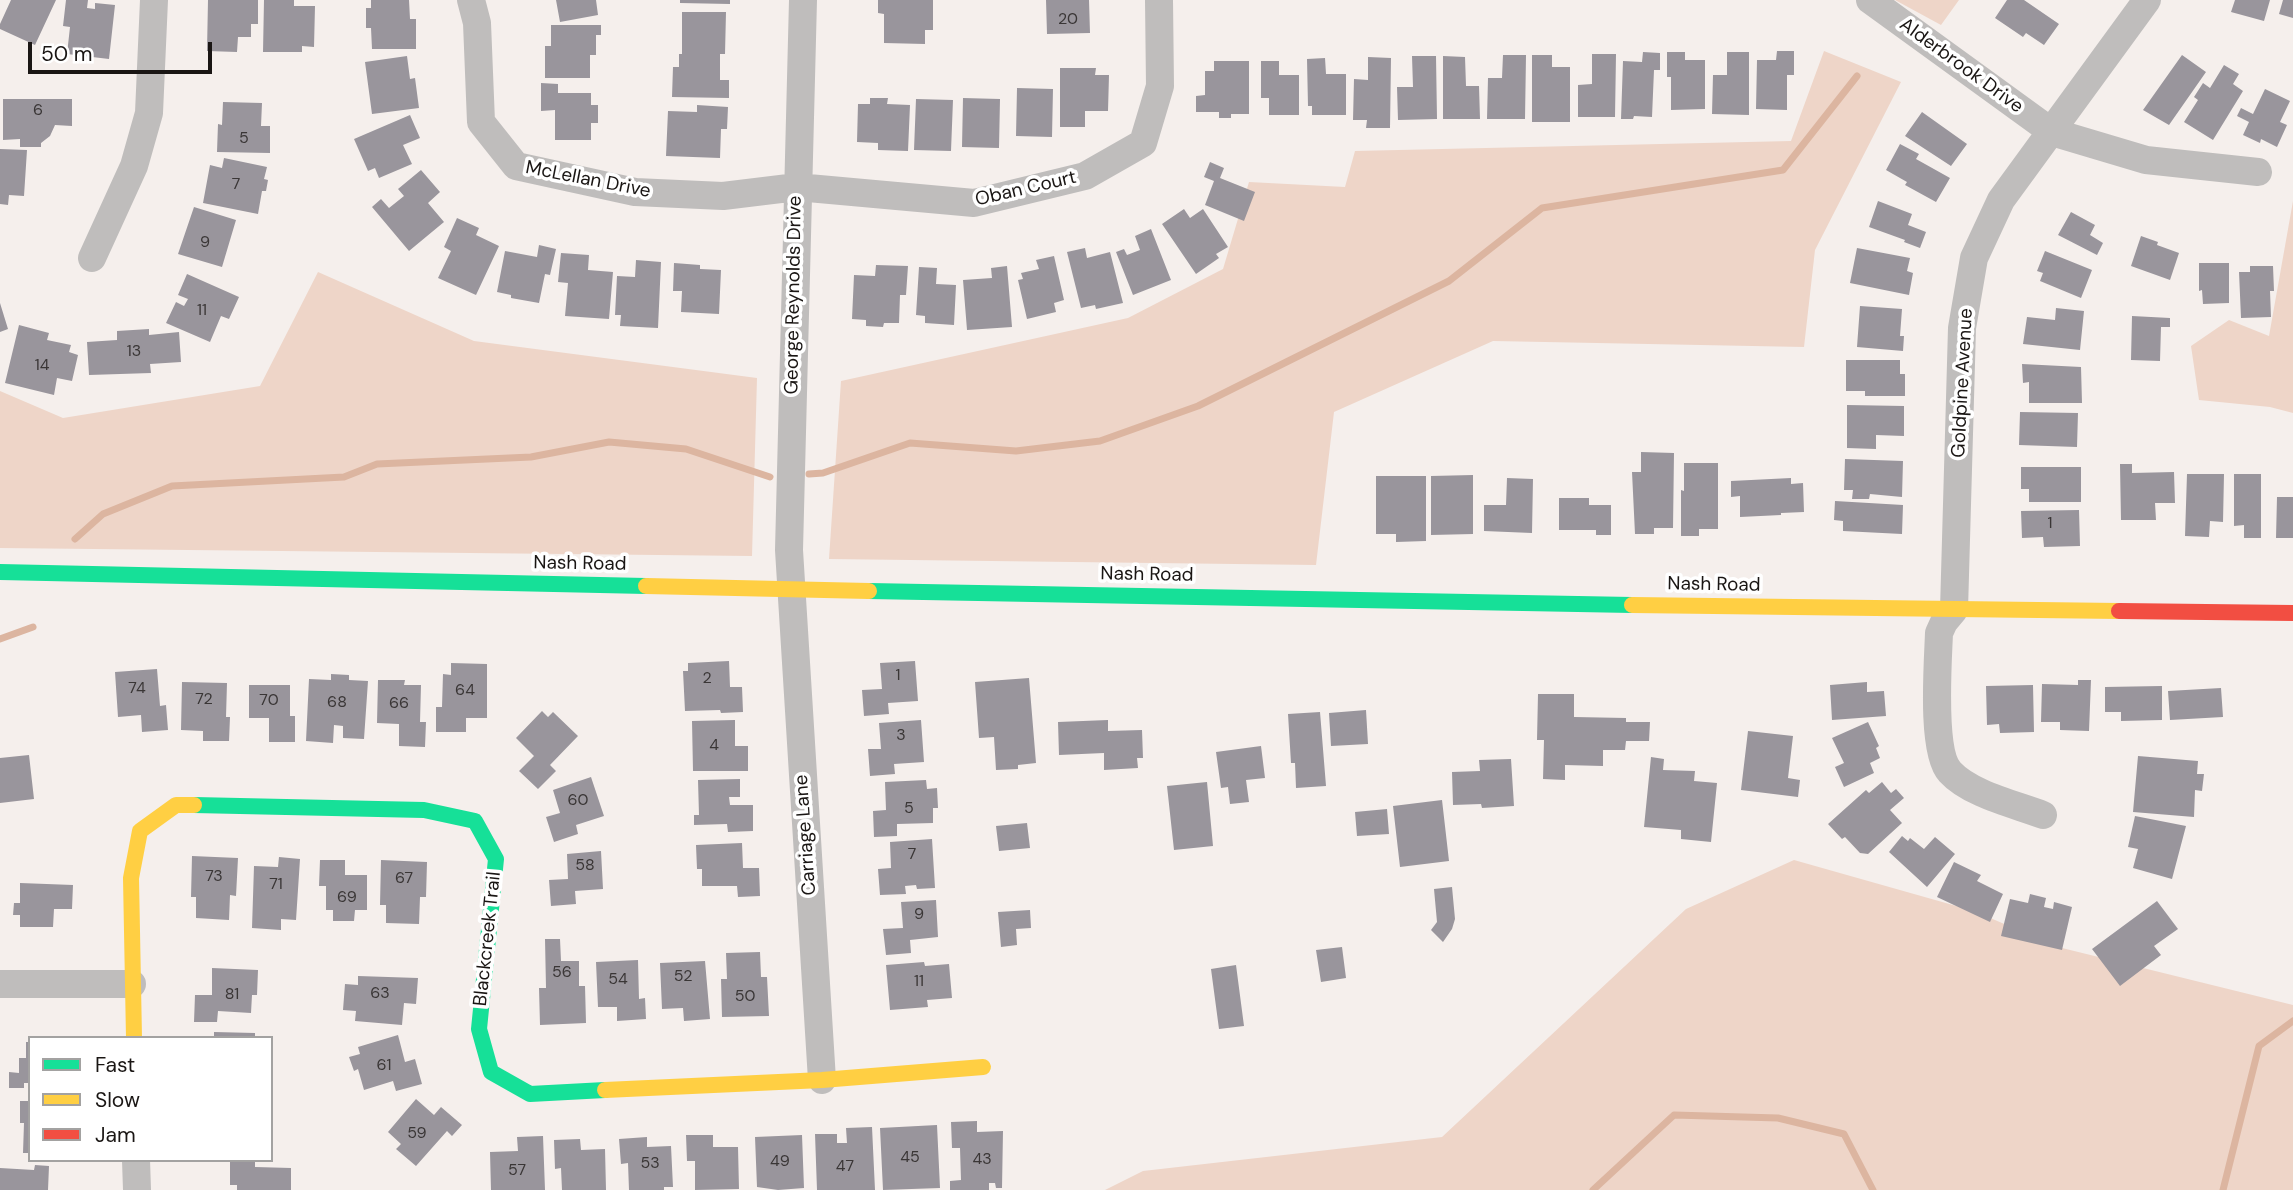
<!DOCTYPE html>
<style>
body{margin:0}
#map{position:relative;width:2293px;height:1190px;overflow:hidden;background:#f5efec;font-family:"DM Sans",sans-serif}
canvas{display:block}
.legend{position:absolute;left:28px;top:1036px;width:245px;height:126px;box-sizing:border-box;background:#fff;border:2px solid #a3a2a1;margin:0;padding:9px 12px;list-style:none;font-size:21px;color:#1a1614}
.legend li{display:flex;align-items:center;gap:14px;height:35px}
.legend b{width:35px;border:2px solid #a3a2a1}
.scale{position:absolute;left:28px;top:42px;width:184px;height:32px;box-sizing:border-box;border:4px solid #1a1614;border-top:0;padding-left:9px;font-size:21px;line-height:24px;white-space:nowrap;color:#1a1614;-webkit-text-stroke:5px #fff;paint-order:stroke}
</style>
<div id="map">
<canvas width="2293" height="1190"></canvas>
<ul class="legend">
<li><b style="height:9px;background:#16e098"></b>Fast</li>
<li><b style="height:9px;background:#ffcf43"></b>Slow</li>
<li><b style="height:9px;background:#f24e42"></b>Jam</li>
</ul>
<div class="scale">50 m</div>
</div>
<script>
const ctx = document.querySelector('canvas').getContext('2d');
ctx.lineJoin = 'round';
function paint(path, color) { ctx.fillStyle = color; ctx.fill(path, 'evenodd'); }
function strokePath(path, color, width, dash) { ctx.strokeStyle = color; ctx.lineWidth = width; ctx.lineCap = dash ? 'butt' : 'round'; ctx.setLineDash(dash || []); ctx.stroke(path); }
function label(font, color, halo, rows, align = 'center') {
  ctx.font = font + ' "DM Sans",sans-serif'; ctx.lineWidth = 7; ctx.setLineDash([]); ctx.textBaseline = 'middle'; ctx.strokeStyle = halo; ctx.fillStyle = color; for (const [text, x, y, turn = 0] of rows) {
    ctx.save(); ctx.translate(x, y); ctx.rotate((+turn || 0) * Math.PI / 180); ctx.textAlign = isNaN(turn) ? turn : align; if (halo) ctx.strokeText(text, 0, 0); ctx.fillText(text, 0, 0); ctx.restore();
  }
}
const green = new Path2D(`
 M1895,0H1959L1941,25Z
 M1824,51L1901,82L1815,250L1804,347L1493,341L1334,412L1316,565L829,559L841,381L1128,318L1223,269L1249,182L1345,187L1355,151L1791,141Z
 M2293,201V413L2270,407L2199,400L2191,346L2229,320L2269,336Z
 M318,272L474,341L757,378L752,556L0,548V391L63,418L260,386Z
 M1794,860L1974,911L2058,947L2293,1005V1190H1105L1143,1171L1442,1137L1686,909Z`);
const stream = new Path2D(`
 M809,474L823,473L910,443L1016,451L1100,441L1198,406L1449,281L1542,208L1783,170L1857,76
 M75,539L103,514L172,486L344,477L377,464L531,457L609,442L686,449L770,477
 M0,639L33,627
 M1593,1190L1674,1115L1778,1118L1844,1134L1873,1190
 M2223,1190L2259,1046L2293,1021`);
const building = new Path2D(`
 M11,0H56L35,45L0,29V24Z
 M66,0H88L87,8L95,9V3L115,5L109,59L67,54L70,27L63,26Z
 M208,0H258V24H251V37H238L237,52L207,51Z
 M264,0H294V6H315L314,47L302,46V52H263Z
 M371,0H409L410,19H416V49H372L371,28H366V8H371Z
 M556,0H596L598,15L560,22Z
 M680,0H730V4L680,3Z
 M878,0H933V30H925V44L884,43V14L878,13Z
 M1046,0H1089L1090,33L1047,34Z
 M2007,0H2024L2059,24L2044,45L2026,33L2023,37L1995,18Z
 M2235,0H2270L2264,21L2231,12Z
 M2283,0H2293V18L2279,14Z
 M682,12H726L725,54H720V80H729V98L672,97L673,67H679V54H682Z
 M551,25H601V35H596V55H590V78H545V46H551Z
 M1777,51H1794V75H1787V110L1756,109L1757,60H1776Z
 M1643,52L1660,53V70H1654L1652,117L1634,116L1633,119H1621L1623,61L1642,62Z
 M1667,52H1685V60H1705V109L1671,110V77H1667Z
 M1727,52H1749V115L1712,114L1713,75H1727Z
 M1592,54H1616L1615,117H1578V85L1592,84Z
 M1503,55H1526L1525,119H1487L1488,78H1502Z
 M1532,55H1552V67H1570V122H1532Z
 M2182,55L2206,72L2169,125L2143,110Z
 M407,56L410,79L415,78L419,108L372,114L365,62Z
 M1412,56H1436L1437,119L1398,120L1397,87H1413Z
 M1443,56L1465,57L1466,86H1479L1480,119H1443Z
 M1368,57L1391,58L1390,128H1366L1367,120H1353L1354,79L1368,80Z
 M1325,58L1326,74H1346V115H1312V106H1308L1307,59Z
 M1214,61H1249V114H1231V118H1219V112H1196V96L1205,95V71H1214Z
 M1261,61H1279V75H1299V115H1269V98H1261Z
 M2224,65L2239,74L2233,84L2243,91L2213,140L2184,122L2198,100L2194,97L2203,83L2210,88Z
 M1060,68H1096L1095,75H1109L1108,111H1085V127H1060Z
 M541,83L558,84V93H591V105H598V123H591V140H555V110L541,111Z
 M1017,88L1053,89L1052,137L1016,136Z
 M2265,89L2290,101L2280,122L2287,125L2277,147L2261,139L2260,143L2243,135L2249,122L2237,116L2241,108L2253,114Z
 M870,98H888L887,104L910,105L908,151L878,150V143L857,142L858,104H870Z
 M963,98L1000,99L999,148L962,147Z
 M3,99H72V126L55,125L50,136L41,143V147H20V139L3,140Z
 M916,99L953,100L951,151L914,150Z
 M223,102L262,103L261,126H270V153L217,152L218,124L222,125Z
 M697,105L728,107L727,129H721L720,158L666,156L668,111L697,112Z
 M1922,112L1967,144L1951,166L1905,136Z
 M410,115L420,138L403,145L412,164L379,178L375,168L368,171L354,139Z
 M1900,144L1919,154L1916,159L1950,178L1936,202L1905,185L1907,182L1886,170Z
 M0,149L27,150L24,196L9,195L8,205L0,204Z
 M224,158L267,167L264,179L268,180L266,191H262L258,214L203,203L210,165L222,168Z
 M1210,162L1224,168L1220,178L1255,192L1244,221L1205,205L1214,181L1204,177Z
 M421,170L440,192L428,203L444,222L409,251L372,207L381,199L389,208L404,196L398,189Z
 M1878,201L1912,214L1908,225L1926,232L1920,248L1904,242L1905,240L1869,227Z
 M194,207L236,220L222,267L178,254Z
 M1184,209L1190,218L1203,209L1228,247L1216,254L1219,258L1196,274L1162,224Z
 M2071,212L2095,225L2090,235L2103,243L2097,255L2058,235Z
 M457,218L479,228L476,235L499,246L476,295L438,278L451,251L444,247Z
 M1151,229L1171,280L1133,295L1116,252L1124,249L1127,255L1140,250L1135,236Z
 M2141,236L2158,242L2157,245L2179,253L2170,280L2131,266Z
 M539,245L556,249L550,275L545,274L539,303L511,298V295L497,292L505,251L537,257Z
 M1085,248L1087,258L1110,252L1123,303L1096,309L1095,305L1081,308L1067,252Z
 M1857,248L1910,258L1907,271L1913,273L1909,295L1850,283Z
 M2045,251L2092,270L2081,298L2040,281L2043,273L2037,271Z
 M561,253L589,255L588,270L613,272L609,319L565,316L568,283L558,282Z
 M1054,256L1064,300L1054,303L1056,312L1027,319L1018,280L1023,279L1021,273L1039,269L1036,260Z
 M636,260L661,262L658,328L620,326L621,315H615L617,276L635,277Z
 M674,263L700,265V269L721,270L719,314L681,312L682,291H673Z
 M2199,263H2229V303L2203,304L2202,290L2199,291Z
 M876,265L908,266L906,295H900L899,323H884L883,327L866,326V320L852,319L854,275L875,276Z
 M1007,266L1012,327L967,330L963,280L992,278L991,268Z
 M2250,266H2273L2274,291H2270L2271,317L2241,318L2239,272H2250Z
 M919,267L937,268L936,284L956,285L954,325L925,323V316L916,315Z
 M187,274L239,297L229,319L221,316L210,342L166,323L176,302L184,306L188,299L178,295Z
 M0,303L8,329L0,332Z
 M1860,306L1902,309L1900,336H1904L1903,351L1857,347Z
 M2056,308L2084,311L2080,350L2023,344L2027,317L2055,320Z
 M2132,316L2170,318V327H2161L2160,361L2131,360Z
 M19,325L49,333L47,340L71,345L69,352L78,355L72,381L57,378L54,395L5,383Z
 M149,329V335L179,332L181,362L150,364L151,373L89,375L87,342L117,340V331Z
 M1846,360H1900V374H1905V396H1865V391H1846Z
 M2022,364L2081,367L2082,403H2029V382L2023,383Z
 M1847,405L1904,406V436L1876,435V449L1847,448Z
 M2020,412L2078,413L2077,447L2019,445Z
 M1641,452L1674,453L1673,528H1654V534H1635L1632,472H1641Z
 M1845,459L1903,461L1902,497L1870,494L1869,499H1852L1853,490H1844Z
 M1684,463H1718V529H1699V536H1681V490L1684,491Z
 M2120,464H2132V473L2174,472L2175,503H2155L2156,520H2121Z
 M2021,467H2081V502H2029V489H2021Z
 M2187,474H2224L2223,522L2210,521L2209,537L2185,536Z
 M2234,474H2261V538H2244V525L2234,526Z
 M1473,475V534L1431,535V476Z
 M1376,476H1426V541L1396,542V534H1376Z
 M1507,478L1533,479L1532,533L1484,531V505H1506Z
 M1791,478V484L1803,483L1804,512L1781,513V515L1740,517V496L1731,497V481Z
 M2277,497H2293V538H2276Z
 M1559,498H1589V505H1611V535H1596V530H1559Z
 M1835,501L1903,505L1902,534L1843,531V521L1834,520Z
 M2079,510L2080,546L2044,547L2043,537L2022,538L2021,511Z
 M729,661L730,687H742L743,712L721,713L720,710L685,711L683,671H688V663Z
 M915,661L918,701L888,703L889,714L864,716L862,690L882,689L880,663Z
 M451,663L487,664V718H466V732H436V707H442L443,674L451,675Z
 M157,669L160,706L166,705L168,730L142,732L141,715L118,717L115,672Z
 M331,674L349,675V680L368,681L364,739L343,738V726L334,725L333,743L306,741L309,679L331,680Z
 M1029,678L1036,763L1018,765V769L996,770L994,737L979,738L975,682Z
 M378,680H405L404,685H421L420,722H426L425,747L399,746V724L377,723Z
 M2078,680H2091L2089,731L2060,730V722H2041L2042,684L2078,685Z
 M182,682L227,683L226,717H230L229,741H203V731L181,730Z
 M1867,682V692L1884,691L1886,716L1832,720L1830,685Z
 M249,685H290V716H295V742H269V718H249Z
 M2033,685L2034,732L2000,733L1999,724L1987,725L1986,686Z
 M2162,686V720L2121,721V712H2105V687Z
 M2221,688L2223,717L2170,720L2168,691Z
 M1538,694H1574V717L1626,718V722H1650L1649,741H1626L1625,750H1603V766L1565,765V780L1543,779L1544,740H1537Z
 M1366,710L1368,744L1331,746L1329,713Z
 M542,711L548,717L553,712L578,736L550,765L556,771L538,789L519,771L534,756L516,738Z
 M1320,712L1326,786L1296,788L1295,763H1291L1288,714Z
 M735,720V746H748V771H693L692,721Z
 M921,720L924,762L894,764L895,774L870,776L868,749H881L879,723Z
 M1108,720V731L1142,730L1143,758H1137L1138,768L1104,770V753L1059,755L1058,722Z
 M1868,722L1879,746L1876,748L1880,758L1870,763L1874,773L1844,787L1835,767L1844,763L1832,738Z
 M1748,731L1793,736L1788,778L1800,780L1798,797L1741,790Z
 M1261,746L1265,778L1246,780L1249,802L1230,804L1228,787L1221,788L1216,752Z
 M29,755L34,799L0,803V758Z
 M2138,756L2198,761L2197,774H2204L2202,791L2195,790L2194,817L2133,812Z
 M1651,757L1664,759L1663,770L1695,771L1694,781L1717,783L1711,842L1681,839V830L1644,827Z
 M1511,759L1514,806L1482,808L1481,804L1453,805L1452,772L1480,771L1479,760Z
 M591,777L604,816L576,825L578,834L554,842L546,817L560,813L553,790Z
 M740,779V797H729L730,805H753V831L728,832L727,824L694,825V815H699L698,780Z
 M926,780L927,789L937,788L938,808H933V823L897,824V836L874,837L873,811L886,810L885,782Z
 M1207,782L1213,846L1174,850L1167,786Z
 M1882,782L1891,793L1896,789L1904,798L1890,810L1902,823L1868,854L1860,853L1845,837L1842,839L1828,824L1866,790L1869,793Z
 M1442,800L1449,861L1400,867L1393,806Z
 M1387,809L1389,834L1357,836L1355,812Z
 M2135,816L2186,826L2172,879L2133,868L2138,849L2128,847Z
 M1027,823L1030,848L999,851L996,826Z
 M1902,836L1908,841L1910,838L1924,849L1935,837L1955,854L1927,887L1889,852Z
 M932,839L935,888L917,889L916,885L905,886L906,894L880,895L878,869L891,868L890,842Z
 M742,843L743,868H759L760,896L738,897L737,886H702V869H697L696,845Z
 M601,851L603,889L575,891L576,904L551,906L549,880L568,879L567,854Z
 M192,856L238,858L236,896L230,895L229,920L196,918V897H191Z
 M279,857L300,859L296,920L281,919V930L252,928L254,866L278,867Z
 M320,860H345V875H367V910H355L354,921H333V910H326V886H319Z
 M381,860L427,862L426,897H420L419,924L386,923V905H380Z
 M1954,862L1981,875L1977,881L2003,894L1990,922L1937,897Z
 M20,883L73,885L72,909H54L53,927H20V915H13L14,903H20Z
 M1452,887L1455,919L1452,929L1443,942L1431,930L1437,922L1434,889Z
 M2030,894L2046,898L2044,907L2053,909L2054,902L2072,907L2062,950L2001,936L2010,899L2028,903Z
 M936,900L938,937L910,940L911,953L886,955L883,929L903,928L901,902Z
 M2157,901L2178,929L2154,946L2161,955L2120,986L2092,949Z
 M1030,910L1031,928L1016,929L1017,945L1001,947L998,912Z
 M545,939H560L561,961H579V986H585L586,1023L540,1025L539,988H546Z
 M1342,947L1346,978L1321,982L1316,950Z
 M760,952L761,977H767L769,1016L722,1017L721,979H727L726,953Z
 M638,960L639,999L645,998L646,1019L617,1021V1007H598L596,962Z
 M705,961L710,1019L684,1021L683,1008L662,1009L660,963Z
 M924,962L925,966L949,964L952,998L927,1000L928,1007L890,1010L886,965Z
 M1236,965L1244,1026L1219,1029L1211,969Z
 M212,968L258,970L257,995H252L251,1013L218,1011L217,1022H194L195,995H212Z
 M358,976L418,978L416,1004L404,1003L402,1025L355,1021L356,1011L343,1010L345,984L358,985Z
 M214,1032L255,1033V1038H214Z
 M398,1035L405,1062L415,1059L422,1084L396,1091L393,1081L364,1090L358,1069L354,1071L349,1057L360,1054L358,1047Z
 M26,1042H30V1083H24V1088H9V1072L19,1073V1058H26Z
 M416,1099L434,1115L441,1107L462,1125L452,1136L447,1131L416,1166L396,1149L401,1144L388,1132Z
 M20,1101H30V1153H23L24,1123H20Z
 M977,1121V1132L1003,1131L1002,1188H996L995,1183H989V1190H950V1181L961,1180L960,1148H952L951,1122Z
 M937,1125L940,1188L883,1190L880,1128Z
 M872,1127L875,1190H817L815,1134H837V1143H847L846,1128Z
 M686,1135H713V1147H738L739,1189L695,1190V1161H687Z
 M802,1135L804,1188L778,1190L757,1187L755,1137Z
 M543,1136L545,1190H491L490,1152L518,1151L517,1137Z
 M647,1137V1147L671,1146L673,1187H664V1190H629L628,1163L621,1164L619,1139Z
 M580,1139L581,1150L605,1149L606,1190H562L561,1168L555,1169L554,1140Z
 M230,1162H255V1167L291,1168V1190H237V1185H230Z
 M35,1165L49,1166L48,1190H0V1168L34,1170Z`);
const street = new Path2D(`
 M471,0L477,23L481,122L516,166L635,192L723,196L797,187L974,203L1085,176L1143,143L1160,86L1159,0
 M803,0L789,550L822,1080
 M1870,0L2052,132L2146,160L2258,172
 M92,258L134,166L149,113L154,0
 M2043,815C2014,804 1970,794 1950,772C1931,752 1938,662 1939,633L1944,622L1954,610L1962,328L1974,258L2001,200L2147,0
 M0,984H132
 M136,1160L137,1190`);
const fast = new Path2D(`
 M0,572L646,586
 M869,591L1632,605
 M194,805L424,810L475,821L496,859L479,1029L491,1072L530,1094L605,1090`);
const slow = new Path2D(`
 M646,586L869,591
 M1632,605L2119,611
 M134,1038L131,878L140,831L176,805H194
 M605,1090L822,1080L983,1067`);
const jam = new Path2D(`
 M2119,611L2293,613`);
const numberNames = [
 ["20",1068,20],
 ["6",38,111],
 ["5",244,139],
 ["7",236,185],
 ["9",205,243],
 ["11",202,311],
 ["13",134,352],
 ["14",42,366],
 ["1",2050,524],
 ["1",898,676],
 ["2",707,679],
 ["74",137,689],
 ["64",465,691],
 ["72",204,700],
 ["70",269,701],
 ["68",337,703],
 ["66",399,704],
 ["3",901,736],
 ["4",714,746],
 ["60",578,801],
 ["5",909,809],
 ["7",912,855],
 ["58",585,866],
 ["73",214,877],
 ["67",404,879],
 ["71",276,885],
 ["69",347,898],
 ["9",919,915],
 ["56",562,973],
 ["52",683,977],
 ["54",618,980],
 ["11",919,982],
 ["63",380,994],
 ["81",232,995],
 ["50",745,997],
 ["61",384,1066],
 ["59",417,1134],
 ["45",910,1158],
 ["43",982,1160],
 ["49",780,1162],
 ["53",650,1164],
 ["47",845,1167],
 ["57",517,1171]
];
const streetNames = [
 ["Alderbrook Drive",1961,66,36],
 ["McLellan Drive",588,180,11],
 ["Oban Court",1026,189,-13],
 ["George Reynolds Drive",794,295,-89],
 ["Goldpine Avenue",1963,383,-87],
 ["Nash Road",580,564,1],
 ["Nash Road",1147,575,1],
 ["Nash Road",1714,585,1],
 ["Carriage Lane",806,835,-94],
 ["Blackcreek Trail",488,939,-84]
];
paint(green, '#eed5c8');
strokePath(stream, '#dcb5a0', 7);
paint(building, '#99959c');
strokePath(street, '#bfbdbc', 28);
strokePath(fast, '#16e098', 16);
strokePath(slow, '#ffcf43', 16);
strokePath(jam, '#f24e42', 16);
label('16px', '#3a3636', null, numberNames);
label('19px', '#1a1614', '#fff', streetNames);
</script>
